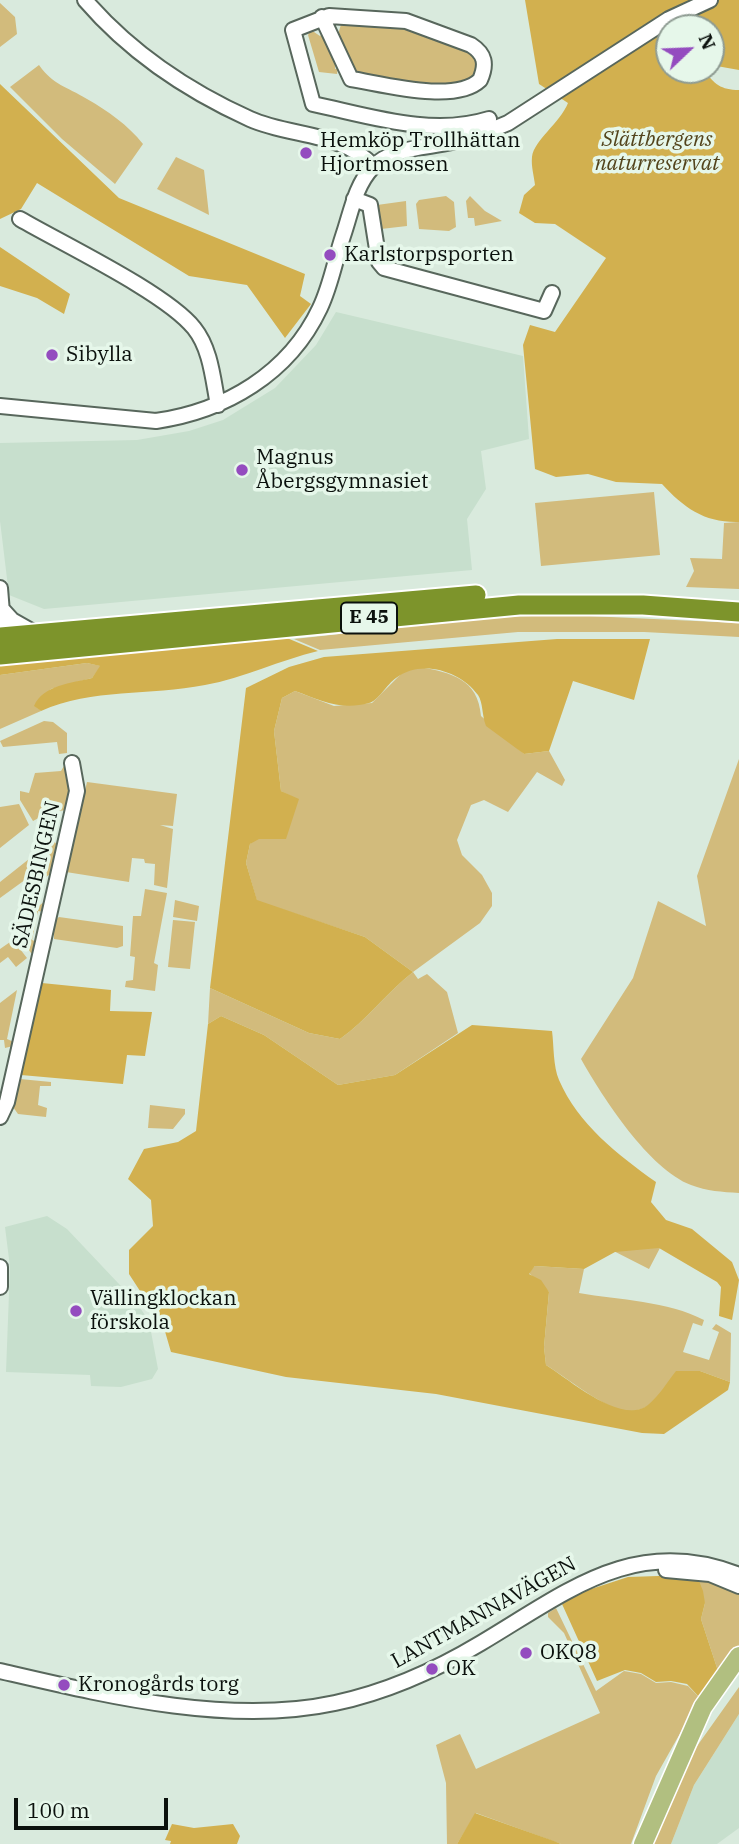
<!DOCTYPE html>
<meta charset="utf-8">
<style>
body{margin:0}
#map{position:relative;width:739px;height:1844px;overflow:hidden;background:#d9eadd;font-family:"IBM Plex Serif",serif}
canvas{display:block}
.north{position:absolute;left:655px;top:14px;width:70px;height:70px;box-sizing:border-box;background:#e6f7ea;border:2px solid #8e9b92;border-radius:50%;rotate:67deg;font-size:19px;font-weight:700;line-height:28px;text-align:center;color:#0b110d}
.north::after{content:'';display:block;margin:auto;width:24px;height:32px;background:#944cbf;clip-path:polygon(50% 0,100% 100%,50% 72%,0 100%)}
.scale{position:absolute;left:14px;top:1798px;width:154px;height:32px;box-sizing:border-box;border:4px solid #0b110d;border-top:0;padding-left:9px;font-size:21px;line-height:24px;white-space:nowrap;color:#0b110d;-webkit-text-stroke:5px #e6f7ea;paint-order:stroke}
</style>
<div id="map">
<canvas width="739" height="1844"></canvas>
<div class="north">N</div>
<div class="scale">100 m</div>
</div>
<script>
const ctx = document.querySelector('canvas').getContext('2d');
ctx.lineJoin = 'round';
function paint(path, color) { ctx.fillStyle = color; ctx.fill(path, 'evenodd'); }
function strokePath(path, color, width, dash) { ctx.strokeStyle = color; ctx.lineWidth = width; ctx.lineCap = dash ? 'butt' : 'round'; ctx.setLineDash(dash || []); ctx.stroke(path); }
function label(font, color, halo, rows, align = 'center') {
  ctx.font = font + ' "IBM Plex Serif",serif'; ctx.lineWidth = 7; ctx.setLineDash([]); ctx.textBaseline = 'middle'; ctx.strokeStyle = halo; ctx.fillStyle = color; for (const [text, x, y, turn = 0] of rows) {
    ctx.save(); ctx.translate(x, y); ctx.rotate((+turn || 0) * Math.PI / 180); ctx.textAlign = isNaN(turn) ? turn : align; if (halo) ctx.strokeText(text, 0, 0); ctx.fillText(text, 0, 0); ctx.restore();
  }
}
const built = new Path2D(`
 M336,312L523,356L529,439L481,451L486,489L467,519L472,570L44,609L9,595L0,521V443L137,440L189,431L223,420L275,388L316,345Z
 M47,1216L67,1229L136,1302L149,1321L158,1369L152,1379L121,1387L91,1386L90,1375L6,1372L10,1267L5,1227Z
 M739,1714V1828L717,1844H671L694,1785Z`);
const green = new Path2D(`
 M0,3L15,17L17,34L0,47Z
 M342,21L396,24L474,52C479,63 478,73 471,83L426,87L351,75L337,38Z
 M311,30L320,36L322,34L336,59L335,69L338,68L337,74L319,72L308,35Z
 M39,65C54,86 66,86 87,99C108,111 128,125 143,144L115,184L62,139L10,87Z
 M176,157L204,170L209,215L157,189Z
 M446,196L454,202L456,227L449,231L419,229L416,204L419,200Z
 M470,196L485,211L502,221L475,226L474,218H468L466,201Z
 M406,201L407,226L381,229L377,205Z
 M654,492L660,555L541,566L535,503Z
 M739,522V589L686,587L694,571L690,558L722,559L724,523Z
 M568,615L739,623V637L644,632H518L320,650L294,639L496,617Z
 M87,663L101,666L92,678L51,689L35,706L41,711L0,729V675Z
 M420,667C452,673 478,679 481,716L524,754L549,751L565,780L562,786L537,772L508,812L484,800L471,805L457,840L462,855L482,875L492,893V906L480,923L413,972L418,979L427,974L447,992L458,1033L395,1075L338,1085L264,1035L221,1016L208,1024L210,988L309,1033L340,1039C367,1020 386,993 413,972L365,937L257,901L246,863L250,844L298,800L281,791L274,731L282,698L295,691L334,706L372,703L405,670Z
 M44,721L53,722L67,733V753L59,754L57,742L3,747L0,741Z
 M739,759V1193C722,1192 707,1191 691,1185C649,1169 603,1098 581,1059L633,978L658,901L706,926L697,876Z
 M64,766C74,779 70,796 67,810L50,812L33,821L20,800V791L29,793L35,773L61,771Z
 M87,782L177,794L173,826L160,825L173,829L167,888L154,885L155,864L145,863L144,859L132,858L129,882L66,872Z
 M19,804L29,825L0,848V807Z
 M53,840L59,847L53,872L36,884L29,877L0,898V882Z
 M145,889L167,893L154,963L158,965L155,991L125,987L126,981L133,980L135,957L130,956L133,916H141Z
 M175,900L199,906L197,921L173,917Z
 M44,902V912L38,911L32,940L37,942L35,954L31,953L12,926Z
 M59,917L123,926V946L117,948L54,939V921Z
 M173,920L195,922L190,969L168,967Z
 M13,940L27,958L16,967L8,957L0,963V949Z
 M17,990L7,1039L14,1042L13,1046L5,1048L4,1040H0V1003Z
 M20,1079L51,1082V1086H40L38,1105L47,1108L46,1117L18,1114L13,1107Z
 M150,1105L185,1109V1114L173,1129L148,1128Z
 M590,1239L661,1246L649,1269Z
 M535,1266L584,1269L579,1293C619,1300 668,1301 704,1320L702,1326L693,1323L683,1352L709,1360L719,1332L712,1329L716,1324L731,1333L730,1382L700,1371C681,1384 652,1412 628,1411C607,1411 566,1377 546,1365L544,1347L549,1292L529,1273Z
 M688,1575L712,1577L739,1589V1647L719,1674L701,1619L705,1603Z
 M556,1608L596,1691L624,1671L641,1674L656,1683L671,1682L688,1686L700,1698L656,1776L631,1844H561L476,1813L457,1844H447L446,1783L436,1745L460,1734L476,1769L600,1713L564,1633L548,1617V1613Z
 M739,1687V1714L694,1785L671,1844H650L685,1763Z`);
const forest = new Path2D(`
 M525,0H739V70L711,65V28H669V70H704C714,84 721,90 739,90V522C705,523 684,508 662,484L616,482L588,474L556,477L535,469L523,345L530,325L555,332L606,258L555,224L535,223L519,213L524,195L535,185C534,176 531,166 532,157C534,140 560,123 568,103L539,84Z
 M0,84L119,198L305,274L300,296L311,304L285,338L247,285L189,276L37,183L21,209L0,219Z
 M0,247L70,294L64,314L37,298L0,286Z
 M287,638L318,651C280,660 244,678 205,685C150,696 92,688 41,711L34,706C43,685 72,683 92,678L100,666L87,663L0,675V665Z
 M557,639H650L634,700L573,681L549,751L524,754L486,726C482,716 483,702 478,695C460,670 420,659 396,678C387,684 378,701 369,703C341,711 320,700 295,691L282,698L274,731L281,791L299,799L286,839H259L250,844L246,863L257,900L365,937L413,972C386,993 367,1020 340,1039L309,1033L210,988L246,688L289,667L324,657Z
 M42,983L111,990L110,1011L152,1012L145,1056L127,1055L123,1084L21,1075Z
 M221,1016L264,1035L338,1085L395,1075L472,1025L552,1031C554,1046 553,1066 559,1080C578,1124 618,1155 656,1182L651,1202L666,1220L692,1229L732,1262L739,1280L732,1320L719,1316L721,1287L717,1282L659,1248L615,1252L584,1269L535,1266L529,1274L541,1280L549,1292L544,1347L546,1365C569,1379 621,1426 648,1405C659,1396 668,1381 676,1371H700L730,1382L728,1390L664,1434L642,1433L436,1394L286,1377L171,1352L164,1328L129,1274V1250L153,1226L151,1200L128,1179L144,1149L178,1142L196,1131L208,1024Z
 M688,1575L699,1581L703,1591L705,1603L701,1619L719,1674L700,1698L687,1684L671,1681L656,1682L641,1673L625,1670L597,1681L562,1604L582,1592L628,1577Z
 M475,1813L554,1841L561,1844H457Z
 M172,1824L194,1828L233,1824L240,1836L237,1844H170L171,1841L165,1840Z`);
const minor = new Path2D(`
 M85,0C129,51 188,91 250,119C290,137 343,132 373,166
 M322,17L351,79C383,84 455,104 480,80C487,64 485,54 471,45L406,21L329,16L293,30L313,104C370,116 432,137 489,119
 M354,199L370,205L379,262L384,268L544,311L552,293
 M20,219C63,244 166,293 194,328C211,349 213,380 218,405
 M0,406L156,421C225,411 289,374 320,308C331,285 335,260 343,236C351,213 355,186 372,168C391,147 427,148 452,142C472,137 490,131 508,123L669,19L710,0
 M0,588L4,637L1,645
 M2,609L12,620L35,633
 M0,1117L7,1102L77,791L72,763
 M0,1267V1287
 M666,1570L710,1574L739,1586
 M0,1671C104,1695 229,1726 335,1703C387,1692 436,1670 481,1643C567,1592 635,1534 739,1575`);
const major = new Path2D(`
 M643,1844L703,1707L739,1656`);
const highway = new Path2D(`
 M0,637L476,595
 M0,655L519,605H643L739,612`);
const markers = [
 [306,153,7,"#944cbf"],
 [330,255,7,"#944cbf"],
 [52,355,7,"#944cbf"],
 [242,470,7,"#944cbf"],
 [76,1311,7,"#944cbf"],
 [526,1653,7,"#944cbf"],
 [432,1669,7,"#944cbf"],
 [64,1685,7,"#944cbf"]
];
const shields = [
 [369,618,56]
];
const shieldNames = [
 ["E 45",369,618]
];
const parkNames = [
 ["Slättbergens",657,140],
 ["naturreservat",657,164]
];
const poiNames = [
 ["Hemköp Trollhättan",320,141],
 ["Hjortmossen",320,165],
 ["Karlstorpsporten",344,255],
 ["Sibylla",66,355],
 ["Magnus",256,458],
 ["Åbergsgymnasiet",256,482],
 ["Vällingklockan",90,1299],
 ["förskola",90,1323],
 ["OKQ8",540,1653],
 ["OK",446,1669],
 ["Kronogårds torg",78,1685]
];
const streetNames = [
 ["SÄDESBINGEN",37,875,-77],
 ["LANTMANNAVÄGEN",484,1613,-29]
];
paint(built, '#c7dfcd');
paint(green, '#d2bb7c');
paint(forest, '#d2b04f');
strokePath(minor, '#58675c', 18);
strokePath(major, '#fff', 21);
strokePath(highway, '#fff', 23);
strokePath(minor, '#fff', 14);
strokePath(major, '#b1bf80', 18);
strokePath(highway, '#7d942b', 19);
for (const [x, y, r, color] of markers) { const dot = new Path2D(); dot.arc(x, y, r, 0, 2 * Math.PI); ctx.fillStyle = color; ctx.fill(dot); strokePath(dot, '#e6f7ea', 2.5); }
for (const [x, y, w] of shields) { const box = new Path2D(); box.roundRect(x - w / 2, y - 15.5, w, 31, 5); ctx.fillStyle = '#e6f7ea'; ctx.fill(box); strokePath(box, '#0b110d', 2); }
label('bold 19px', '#0b110d', null, shieldNames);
label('italic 21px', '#53441c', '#e6f7ea', parkNames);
label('21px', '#0b110d', '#e6f7ea', poiNames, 'left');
label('21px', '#0b110d', '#e6f7ea', streetNames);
</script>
